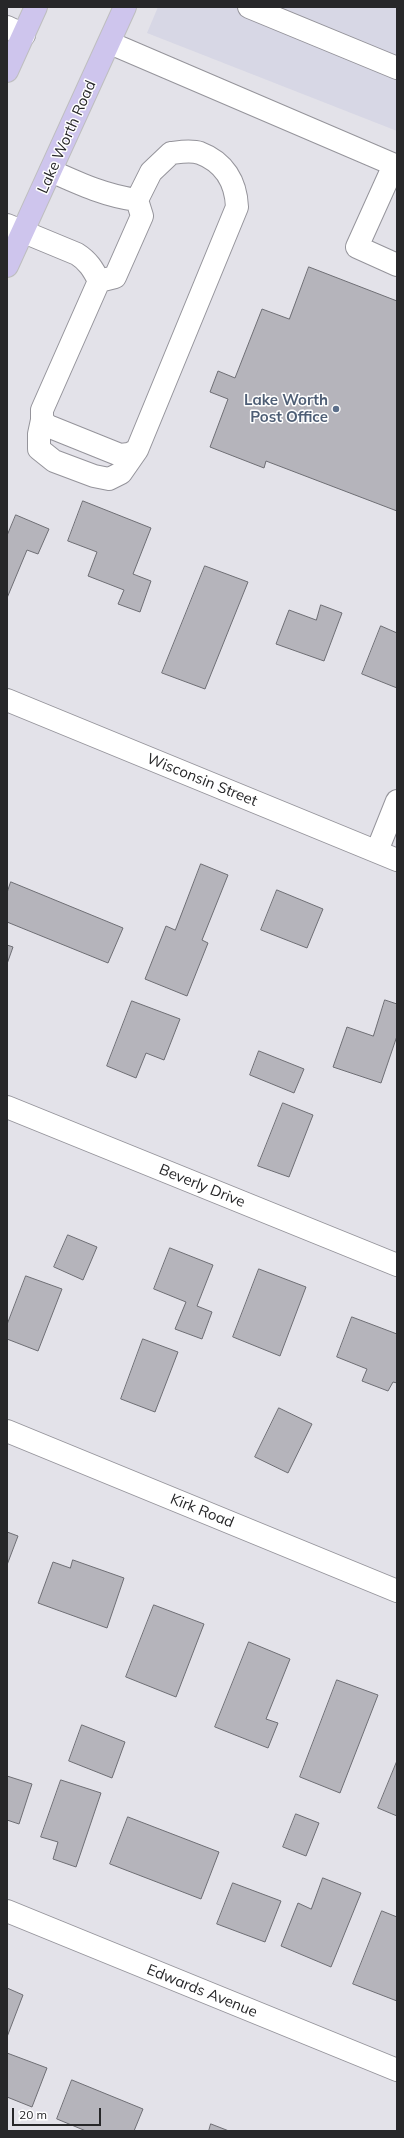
<!DOCTYPE html>
<style>
body{margin:0}
#map{position:relative;width:404px;height:2138px;overflow:hidden;background:#e3e2e9;font-family:Mulish,sans-serif}
canvas{display:block}
.frame{position:absolute;inset:0;border:8px solid #272729;pointer-events:none}
.scale{position:absolute;left:12px;top:2108px;width:89px;height:18px;box-sizing:border-box;border:2px solid #272729;border-top:0;padding-left:5px;font-size:12px;line-height:14px;white-space:nowrap;color:#272729;-webkit-text-stroke:3px #fff;paint-order:stroke}
</style>
<div id="map">
<canvas width="404" height="2138"></canvas>
<div class="frame"></div>
<div class="scale">20 m</div>
</div>
<script>
const ctx = document.querySelector('canvas').getContext('2d');
ctx.lineJoin = 'round';
function paint(path, color) { ctx.fillStyle = color; ctx.fill(path, 'evenodd'); }
function strokePath(path, color, width, dash) { ctx.strokeStyle = color; ctx.lineWidth = width; ctx.lineCap = dash ? 'butt' : 'round'; ctx.setLineDash(dash || []); ctx.stroke(path); }
function label(font, color, halo, rows, align = 'center') {
  ctx.font = font + ' Mulish,sans-serif'; ctx.lineWidth = 3; ctx.setLineDash([]); ctx.textBaseline = 'middle'; ctx.strokeStyle = halo; ctx.fillStyle = color; for (const [text, x, y, turn = 0] of rows) {
    ctx.save(); ctx.translate(x, y); ctx.rotate((+turn || 0) * Math.PI / 180); ctx.textAlign = isNaN(turn) ? turn : align; if (halo) ctx.strokeText(text, 0, 0); ctx.fillText(text, 0, 0); ctx.restore();
  }
}
const built = new Path2D(`
 M158,7H397V131L147,33Z`);
const building = new Path2D(`
 M309,267L397,301V511L266,461L264,468L210,447L228,399L210,392L218,371L235,378L262,309L289,319Z
 M83,501L151,528L133,574L151,581L140,612L118,604L124,590L88,576L97,552L68,541Z
 M16,515L49,529L38,554L27,550L7,598V536Z
 M205,566L248,582L205,689L162,673Z
 M321,605L342,613L324,661L276,644L289,610L316,620Z
 M381,626L397,633V688L362,674Z
 M201,864L228,875L202,940L208,943L187,996L145,979L166,926L175,930Z
 M11,882L123,928L108,963L7,922V893Z
 M277,890L323,909L307,948L261,930Z
 M7,945L13,947L7,964Z
 M385,1000L397,1004V1036L381,1083L333,1067L347,1027L373,1036Z
 M132,1001L180,1019L164,1060L146,1053L136,1078L107,1066Z
 M259,1051L304,1069L294,1093L250,1075Z
 M283,1103L313,1115L289,1177L258,1166Z
 M68,1235L97,1247L83,1280L54,1267Z
 M170,1248L213,1265L197,1306L212,1312L202,1339L175,1329L186,1302L154,1289Z
 M259,1269L306,1287L280,1356L233,1337Z
 M26,1276L62,1289L38,1351L7,1339V1325Z
 M352,1317L397,1334V1383L393,1382L388,1391L362,1381L367,1369L337,1357Z
 M143,1339L178,1352L155,1412L121,1399Z
 M279,1408L312,1424L288,1473L255,1457Z
 M7,1532L18,1536L7,1565Z
 M73,1560L124,1578L107,1628L38,1603L53,1562L70,1568Z
 M154,1605L204,1624L176,1697L126,1677Z
 M249,1642L290,1659L266,1719L278,1723L268,1748L215,1727Z
 M337,1680L378,1695L340,1793L300,1777Z
 M82,1725L125,1742L112,1778L69,1761Z
 M397,1761V1816L378,1808Z
 M7,1776L32,1784L19,1824L7,1820Z
 M61,1780L101,1793L76,1867L53,1859L58,1842L41,1837Z
 M296,1814L319,1823L306,1856L283,1847Z
 M128,1817L219,1852L201,1899L110,1864Z
 M323,1878L361,1893L331,1967L281,1946L298,1903L311,1909Z
 M233,1883L281,1901L265,1942L217,1924Z
 M382,1911L397,1917V2001L353,1984Z
 M7,1988L23,1995L7,2037Z
 M7,2053L47,2068L32,2107L7,2097Z
 M72,2080L143,2109L134,2131H86L57,2119Z
 M211,2124L229,2131H209Z`);
const minor = new Path2D(`
 M249,7L397,68
 M7,27L24,35
 M110,43L397,166
 M394,165L357,247L397,265
 M51,171C80,184 106,196 137,200
 M7,225L77,254C88,261 93,269 99,281L42,410V420L48,426L120,455L129,454L137,450L237,207C236,182 224,162 200,153C191,150 180,152 171,153L151,172L137,200L142,216L115,277L99,281
 M42,420L39,434V449L54,461L94,476L109,479L121,473L137,450
 M7,700L397,860
 M377,851L397,801
 M7,1107L397,1265
 M7,1431L397,1591
 M7,1911L397,2070`);
const major = new Path2D(`
 M7,71L36,7
 M7,266L125,7`);
const markers = [
 [336,409,4,"#5c6f8a"]
];
const streetNames = [
 ["Lake Worth Road",67,137,-66],
 ["Wisconsin Street",202,780,22],
 ["Beverly Drive",202,1186,22],
 ["Kirk Road",202,1511,22],
 ["Edwards Avenue",202,1991,22]
];
const serviceNames = [
 ["Lake Worth",328,400],
 ["Post Office",328,417]
];
paint(built, '#d7d7e5');
paint(building, '#b5b4bb');
strokePath(building, '#6e6e74', 1);
strokePath(minor, '#95949b', 24);
strokePath(major, '#bebebf', 24);
strokePath(minor, '#fff', 22);
strokePath(major, '#cec5ed', 22);
for (const [x, y, r, color] of markers) { const dot = new Path2D(); dot.arc(x, y, r, 0, 2 * Math.PI); ctx.fillStyle = color; ctx.fill(dot); strokePath(dot, '#fff', 1.5); }
label('15px', '#272729', '#fff', streetNames);
label('bold 15px', '#4e5e75', '#fff', serviceNames, 'right');
</script>
